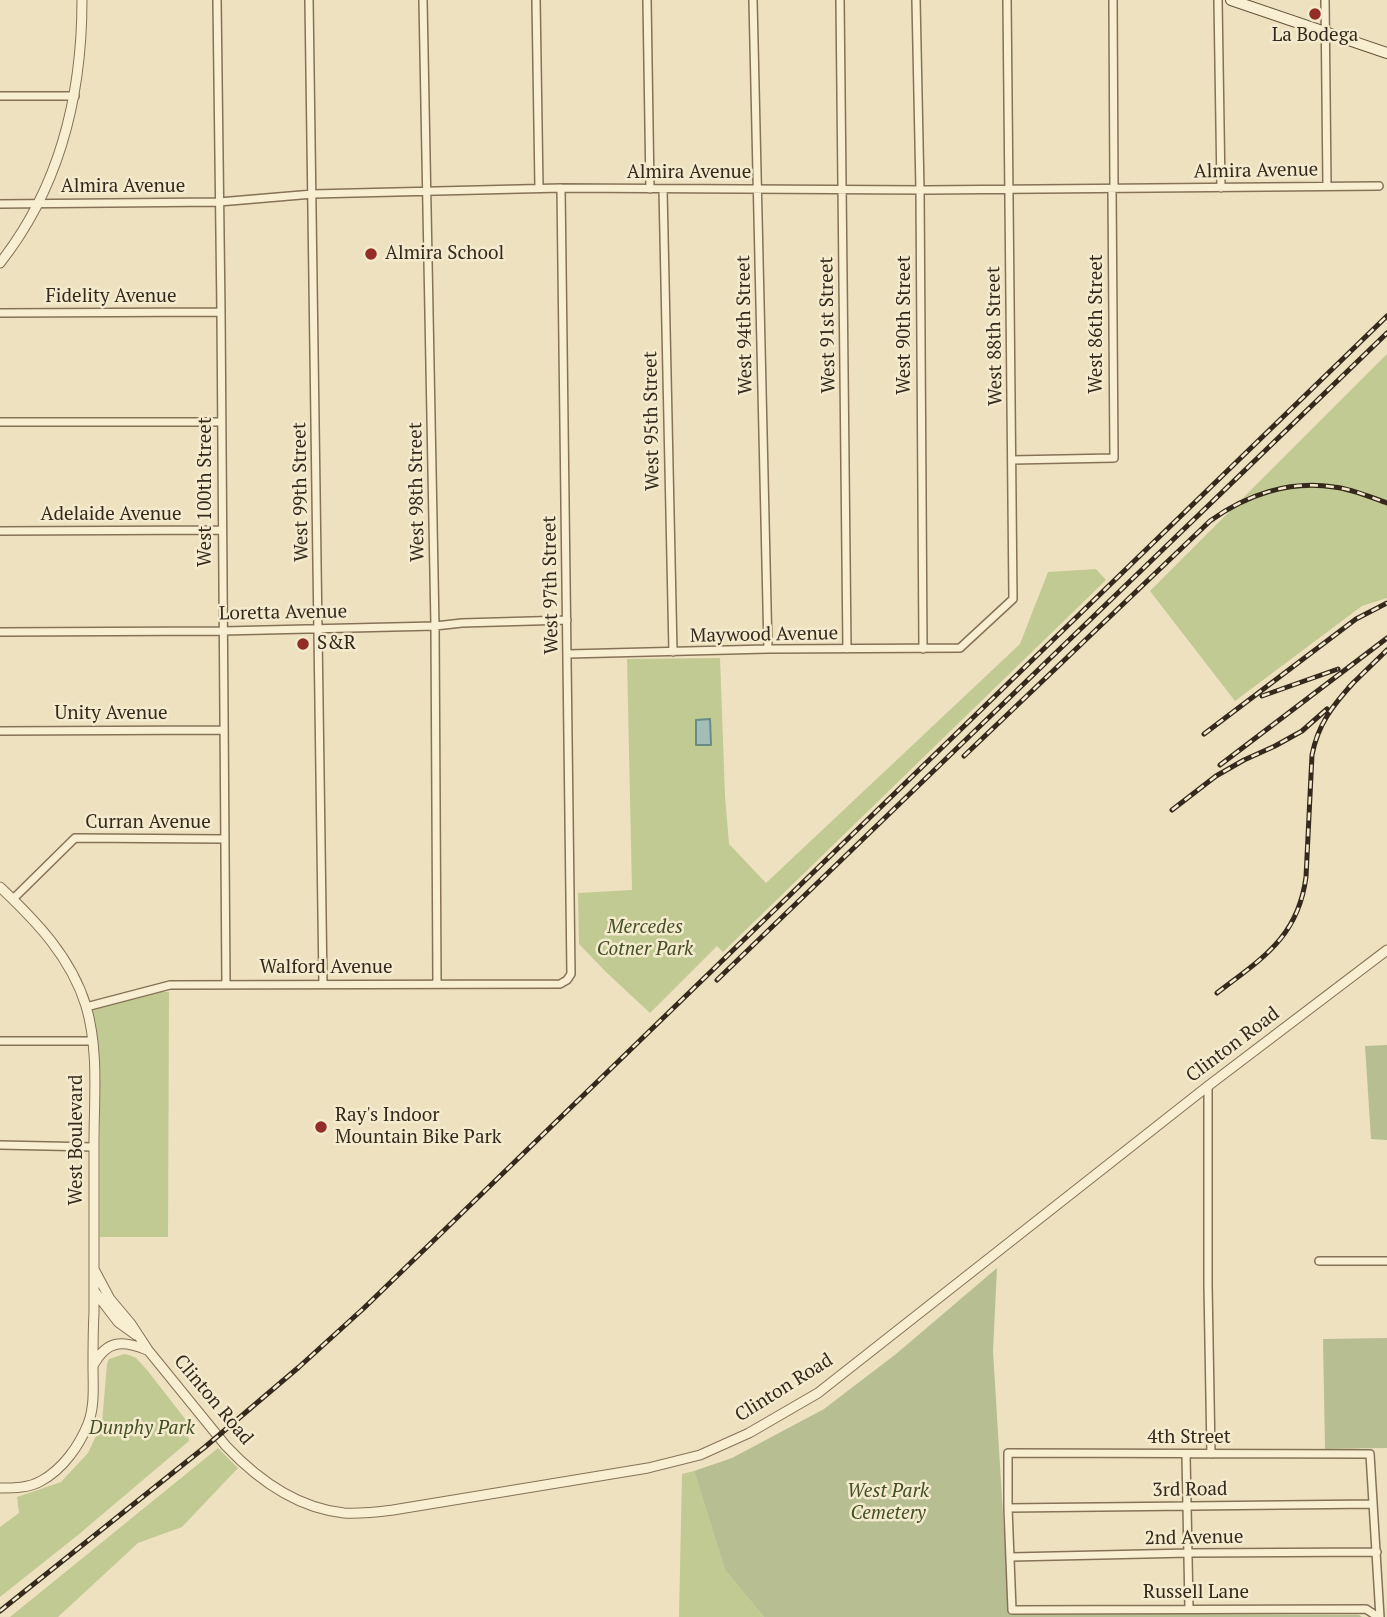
<!DOCTYPE html>
<style>
body{margin:0}
canvas{display:block;background:#ede1bf}
</style>
<canvas width="1387" height="1617"></canvas>
<script>
const ctx = document.querySelector('canvas').getContext('2d');
ctx.lineJoin = 'round';
function paint(path, color) { ctx.fillStyle = color; ctx.fill(path, 'evenodd'); }
function strokePath(path, color, width, dash) { ctx.strokeStyle = color; ctx.lineWidth = width; ctx.lineCap = dash ? 'butt' : 'round'; ctx.setLineDash(dash || []); ctx.stroke(path); }
function label(font, color, halo, rows, align = 'center') {
  ctx.font = font + ' "PT Serif",serif'; ctx.lineWidth = 5; ctx.setLineDash([]); ctx.textBaseline = 'middle'; ctx.strokeStyle = halo; ctx.fillStyle = color; for (const [text, x, y, turn = 0] of rows) {
    ctx.save(); ctx.translate(x, y); ctx.rotate((+turn || 0) * Math.PI / 180); ctx.textAlign = isNaN(turn) ? turn : align; if (halo) ctx.strokeText(text, 0, 0); ctx.fillText(text, 0, 0); ctx.restore();
  }
}
const green = new Path2D(`
 M1387,354V598L1362,606L1235,701L1150,591Z
 M1096,569L1106,580L723,952L717,946L650,1013L606,972L579,944L578,893L632,890L627,659L720,658L725,796L729,844L766,883L1020,644L1048,572Z
 M162,992H169L168,1237H100V1079L91,1010Z
 M124,1354L129,1355L136,1358L147,1370L186,1420L189,1441L78,1535L0,1597V1527L19,1513L17,1497L61,1482L88,1453L102,1423L107,1364L109,1359Z
 M218,1448L238,1468L182,1527L138,1543L58,1617H10Z
 M694,1471L725,1570L764,1617H679L682,1474Z`);
const cemetery = new Path2D(`
 M1387,1045V1140L1371,1139L1365,1046Z
 M997,1268L993,1351L1009,1613L1359,1615L1362,1617H764L725,1570L694,1471L732,1458L824,1409L896,1354Z
 M1387,1338V1448L1325,1449L1323,1339Z`);
const water = new Path2D(`
 M710,719L711,745H696V720Z`);
const minor = new Path2D(`
 M217,0L221,312L226,984
 M309,0L323,984
 M423,0L435,626L437,983
 M536,0L539,188
 M647,0L650,189
 M753,0L768,649
 M840,0L847,649
 M916,0L920,190L923,649
 M1113,0L1114,189
 M1218,0L1221,188
 M1325,0L1327,186
 M0,96H75
 M663,189L673,652
 M0,204L219,202L313,194L561,188L926,190L1379,186
 M0,313L221,312
 M0,422H221
 M1012,460L1114,458L1112,189
 M0,531L222,530
 M0,632L223,631L435,626L462,623L567,620
 M568,654L768,649L960,648L1013,599L1007,0
 M0,731L223,730
 M13,899L75,838L224,839
 M86,1007L170,985L560,984L567,980L571,974L561,188
 M0,1041H93
 M1208,1086V1285L1211,1454
 M0,1145L94,1147
 M1319,1261H1387
 M1186,1455L1189,1608
 M1008,1508L1373,1504
 M1011,1557L1189,1553L1377,1552
 M1378,1617L1366,1609L1012,1610L1008,1508V1453L1370,1454L1380,1617`);
const tertiary = new Path2D(`
 M0,263C60,187 82,96 82,0
 M0,887C36,921 71,957 86,1006C99,1050 94,1098 94,1143C94,1200 94,1256 94,1313C93,1331 93,1349 93,1366C93,1385 95,1406 88,1424C79,1446 63,1469 41,1481C29,1488 14,1488 0,1488
 M94,1269L110,1299L131,1324L148,1350L226,1446C257,1479 297,1508 344,1513C360,1514 377,1512 393,1510L648,1468L700,1455L749,1433L818,1393L1208,1086L1387,950
 M95,1292L118,1322L136,1335
 M94,1364C107,1340 123,1340 147,1350`);
const secondary = new Path2D(`
 M1231,0L1387,53`);
const rail = new Path2D(`
 M1349,687L1387,650
 M1262,696L1338,669
 M1204,734L1356,619L1387,603
 M964,756L1210,521C1246,495 1289,480 1334,487C1352,489 1370,497 1387,503
 M1220,765L1387,638
 M1172,810L1216,776L1244,760L1275,746L1302,731L1327,709
 M717,980L1387,333
 M1217,993C1261,959 1298,938 1306,877L1312,755C1318,724 1333,705 1354,682
 M0,1611L205,1447L299,1367L364,1308L1387,316`);
const markers = [
 [1315,14,7,"#932d28"],
 [371,254,7,"#932d28"],
 [303,644,7,"#932d28"],
 [321,1127,7,"#932d28"]
];
const poiNames = [
 ["La Bodega",1315,36,"center"],
 ["Almira School",385,254],
 ["S&R",317,644],
 ["Ray's Indoor",335,1116],
 ["Mountain Bike Park",335,1138]
];
const streetNames = [
 ["Almira Avenue",1256,171,-1],
 ["Almira Avenue",689,173],
 ["Almira Avenue",123,187],
 ["Fidelity Avenue",111,297],
 ["West 86th Street",1097,324,-90],
 ["West 94th Street",745,325,-91],
 ["West 91st Street",828,325,-91],
 ["West 90th Street",905,325,-90],
 ["West 88th Street",995,336,-91],
 ["West 95th Street",652,421,-91],
 ["West 100th Street",206,492,-90],
 ["West 99th Street",301,492,-91],
 ["West 98th Street",417,492,-91],
 ["Adelaide Avenue",111,515],
 ["West 97th Street",551,585,-91],
 ["Loretta Avenue",283,613,-1],
 ["Maywood Avenue",764,635,-1],
 ["Unity Avenue",111,714],
 ["Curran Avenue",148,823],
 ["Walford Avenue",326,968],
 ["Clinton Road",1233,1045,-37],
 ["West Boulevard",77,1140,-90],
 ["Clinton Road",784,1388,-32],
 ["Clinton Road",213,1400,50],
 ["4th Street",1189,1438],
 ["3rd Road",1190,1490,-1],
 ["2nd Avenue",1194,1538,-1],
 ["Russell Lane",1196,1593]
];
const parkNames = [
 ["Mercedes",645,928],
 ["Cotner Park",645,950],
 ["Dunphy Park",142,1429],
 ["West Park",888,1492],
 ["Cemetery",888,1514]
];
paint(green, '#c1ca93');
paint(cemetery, '#b7bf92');
paint(water, '#a2bfb7');
strokePath(water, '#698c85', 2);
strokePath(minor, '#857257', 10);
strokePath(tertiary, '#857257', 11);
strokePath(secondary, '#66533b', 12);
strokePath(minor, '#f8eed1', 7);
strokePath(tertiary, '#f8eed1', 9);
strokePath(secondary, '#f8eed1', 10);
strokePath(rail, '#34291c', 5);
strokePath(rail, '#f4ebce', 2.5, [8]);
for (const [x, y, r, color] of markers) { const dot = new Path2D(); dot.arc(x, y, r, 0, 2 * Math.PI); ctx.fillStyle = color; ctx.fill(dot); strokePath(dot, '#f4ebce', 2.5); }
label('19px', '#34291c', '#f4ebce', poiNames, 'left');
label('19px', '#34291c', '#f4ebce', streetNames);
label('italic 19px', '#435123', '#f4ebce', parkNames);
</script>
